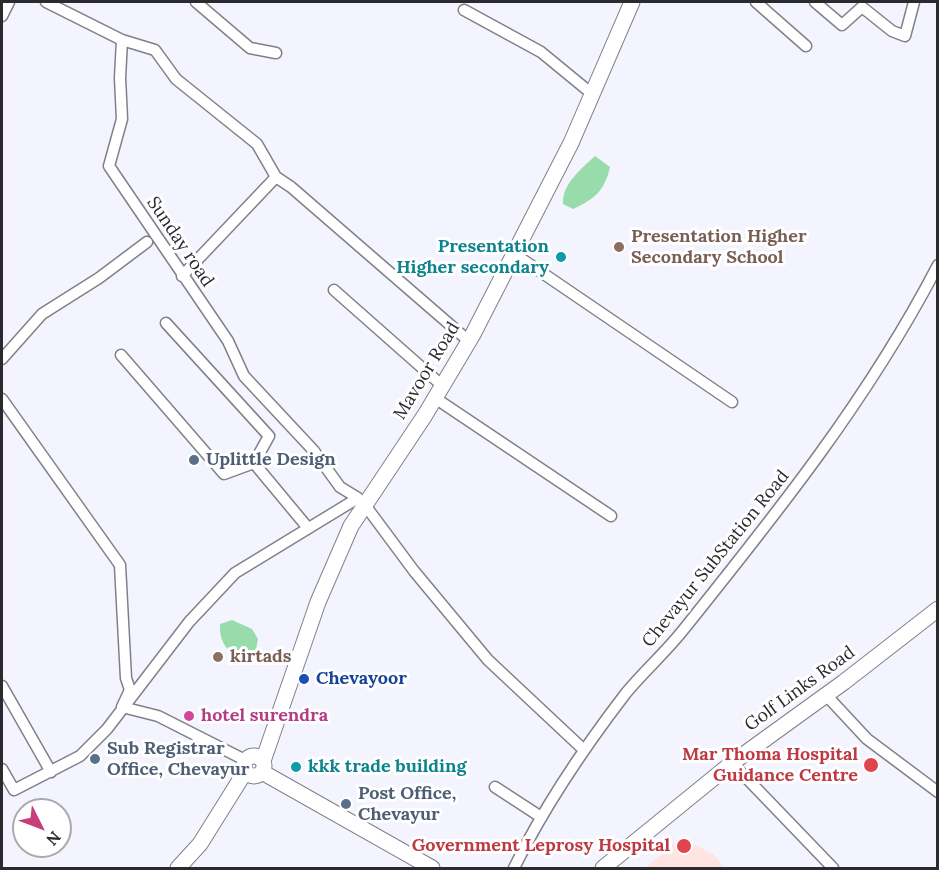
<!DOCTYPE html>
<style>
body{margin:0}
#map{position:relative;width:939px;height:870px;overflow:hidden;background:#f4f4ff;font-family:Lora,serif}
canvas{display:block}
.frame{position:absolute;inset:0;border:3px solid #2b2b2f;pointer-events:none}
.north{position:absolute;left:12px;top:798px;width:60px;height:60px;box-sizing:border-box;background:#fff;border:2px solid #aaaaac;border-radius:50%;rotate:132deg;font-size:16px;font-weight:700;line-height:24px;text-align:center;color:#2b2b2f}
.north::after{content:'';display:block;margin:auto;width:21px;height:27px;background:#c73e7a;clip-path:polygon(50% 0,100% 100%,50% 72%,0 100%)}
</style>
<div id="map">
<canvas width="939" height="870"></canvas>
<div class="frame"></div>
<div class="north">N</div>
</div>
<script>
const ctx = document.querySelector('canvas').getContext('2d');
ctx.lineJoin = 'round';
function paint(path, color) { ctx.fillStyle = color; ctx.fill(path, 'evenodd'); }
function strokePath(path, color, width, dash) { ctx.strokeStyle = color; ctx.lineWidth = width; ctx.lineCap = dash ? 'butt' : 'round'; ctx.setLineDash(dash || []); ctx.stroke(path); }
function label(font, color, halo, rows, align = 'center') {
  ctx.font = font + ' Lora,serif'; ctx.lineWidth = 6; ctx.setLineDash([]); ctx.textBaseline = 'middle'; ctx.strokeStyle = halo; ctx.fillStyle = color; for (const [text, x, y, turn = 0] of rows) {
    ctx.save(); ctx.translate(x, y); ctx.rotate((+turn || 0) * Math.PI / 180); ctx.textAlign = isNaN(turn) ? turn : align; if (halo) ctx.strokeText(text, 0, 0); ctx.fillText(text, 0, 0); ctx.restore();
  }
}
const medical = new Path2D(`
 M681,838L713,854L725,868H645Z`);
const green = new Path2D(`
 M595,156L610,167C605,190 595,199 573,209L563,204C562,184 581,169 595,156Z
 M232,620L252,629L258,639L254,660L244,664C230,651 219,646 220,624Z`);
const minor = new Path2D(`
 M196,2L250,48L276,53
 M756,2L806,46
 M815,2L842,25L862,7L892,31L905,36L914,2
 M464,10L541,52L586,89
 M2,16L9,2
 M122,40L155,50L176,79L257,144L276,177
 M513,253L732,402
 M182,276L276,177L291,187L463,336
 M334,290L437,381
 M166,323L269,436L254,463
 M121,355L224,474L254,463L308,528
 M2,359L42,314L99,278L147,242
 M435,398L611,516
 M2,399L120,565L126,678L130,690L122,707L158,716L245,760
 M365,505L414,571L488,660L584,750
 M2,686L51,772
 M826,695L867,739L938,792
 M732,763L833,868
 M2,769L14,790L80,756L107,729L189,622L235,573L358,498L340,487L314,451L244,376L228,341L109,166L122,119L120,78L122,40L46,2
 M495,787L541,817
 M514,868C545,805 583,749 626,693C644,671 666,652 684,629C777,513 869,398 938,265`);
const secondary = new Path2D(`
 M244 766a10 10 0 1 1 20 0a10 10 0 1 1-20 0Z
 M263,761L318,602L351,526L425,415L472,336L571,143L632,2
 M262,772L432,868
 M178,868L200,844L245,772
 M603,868L732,763L844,682L938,609`);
const markers = [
 [619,247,6,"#8d6e63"],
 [561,257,6,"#0f9aa8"],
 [194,460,6,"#5c6f8a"],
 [218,657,6,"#8d6e63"],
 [304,679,6,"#1a4fb4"],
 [189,716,6,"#d1479c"],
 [95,759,6,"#5c6f8a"],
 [871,765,8,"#e0444e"],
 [296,767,6,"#0f9aa8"],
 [346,804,6,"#5c6f8a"],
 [684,846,8,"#e0444e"]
];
const educationNames = [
 ["Presentation Higher",631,237],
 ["Secondary School",631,258],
 ["kirtads",230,657]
];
const streetNames = [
 ["Sunday road",180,242,56],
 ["Mavoor Road",427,371,-59],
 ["Chevayur SubStation Road",716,559,-51],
 ["Golf Links Road",800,689,-36]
];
const cultureNames = [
 ["Presentation",549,247],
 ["Higher secondary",549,268],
 ["kkk trade building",308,767,"left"]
];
const serviceNames = [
 ["Uplittle Design",206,460],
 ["Sub Registrar",107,749],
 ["Office, Chevayur",107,770],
 ["Post Office,",358,794],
 ["Chevayur",358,815]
];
const transitNames = [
 ["Chevayoor",316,679]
];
const hotelNames = [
 ["hotel surendra",201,716]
];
const healthNames = [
 ["Mar Thoma Hospital",858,755],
 ["Guidance Centre",858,776],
 ["Government Leprosy Hospital",670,846]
];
paint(medical, '#ffe4e2');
paint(green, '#98dcac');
strokePath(minor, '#81808a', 13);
strokePath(secondary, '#81808a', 17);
strokePath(minor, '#fff', 10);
strokePath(secondary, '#fff', 15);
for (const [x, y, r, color] of markers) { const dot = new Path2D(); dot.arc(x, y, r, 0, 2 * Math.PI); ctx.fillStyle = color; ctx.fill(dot); strokePath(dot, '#fff', 2); }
label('bold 18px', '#785e54', '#fff', educationNames, 'left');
label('18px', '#2b2b2f', '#fff', streetNames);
label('bold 18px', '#0d838f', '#fff', cultureNames, 'right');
label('bold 18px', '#4e5e75', '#fff', serviceNames, 'left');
label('bold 18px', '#164399', '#fff', transitNames, 'left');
label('bold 18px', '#b23c85', '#fff', hotelNames, 'left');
label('bold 18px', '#be3a42', '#fff', healthNames, 'right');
</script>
